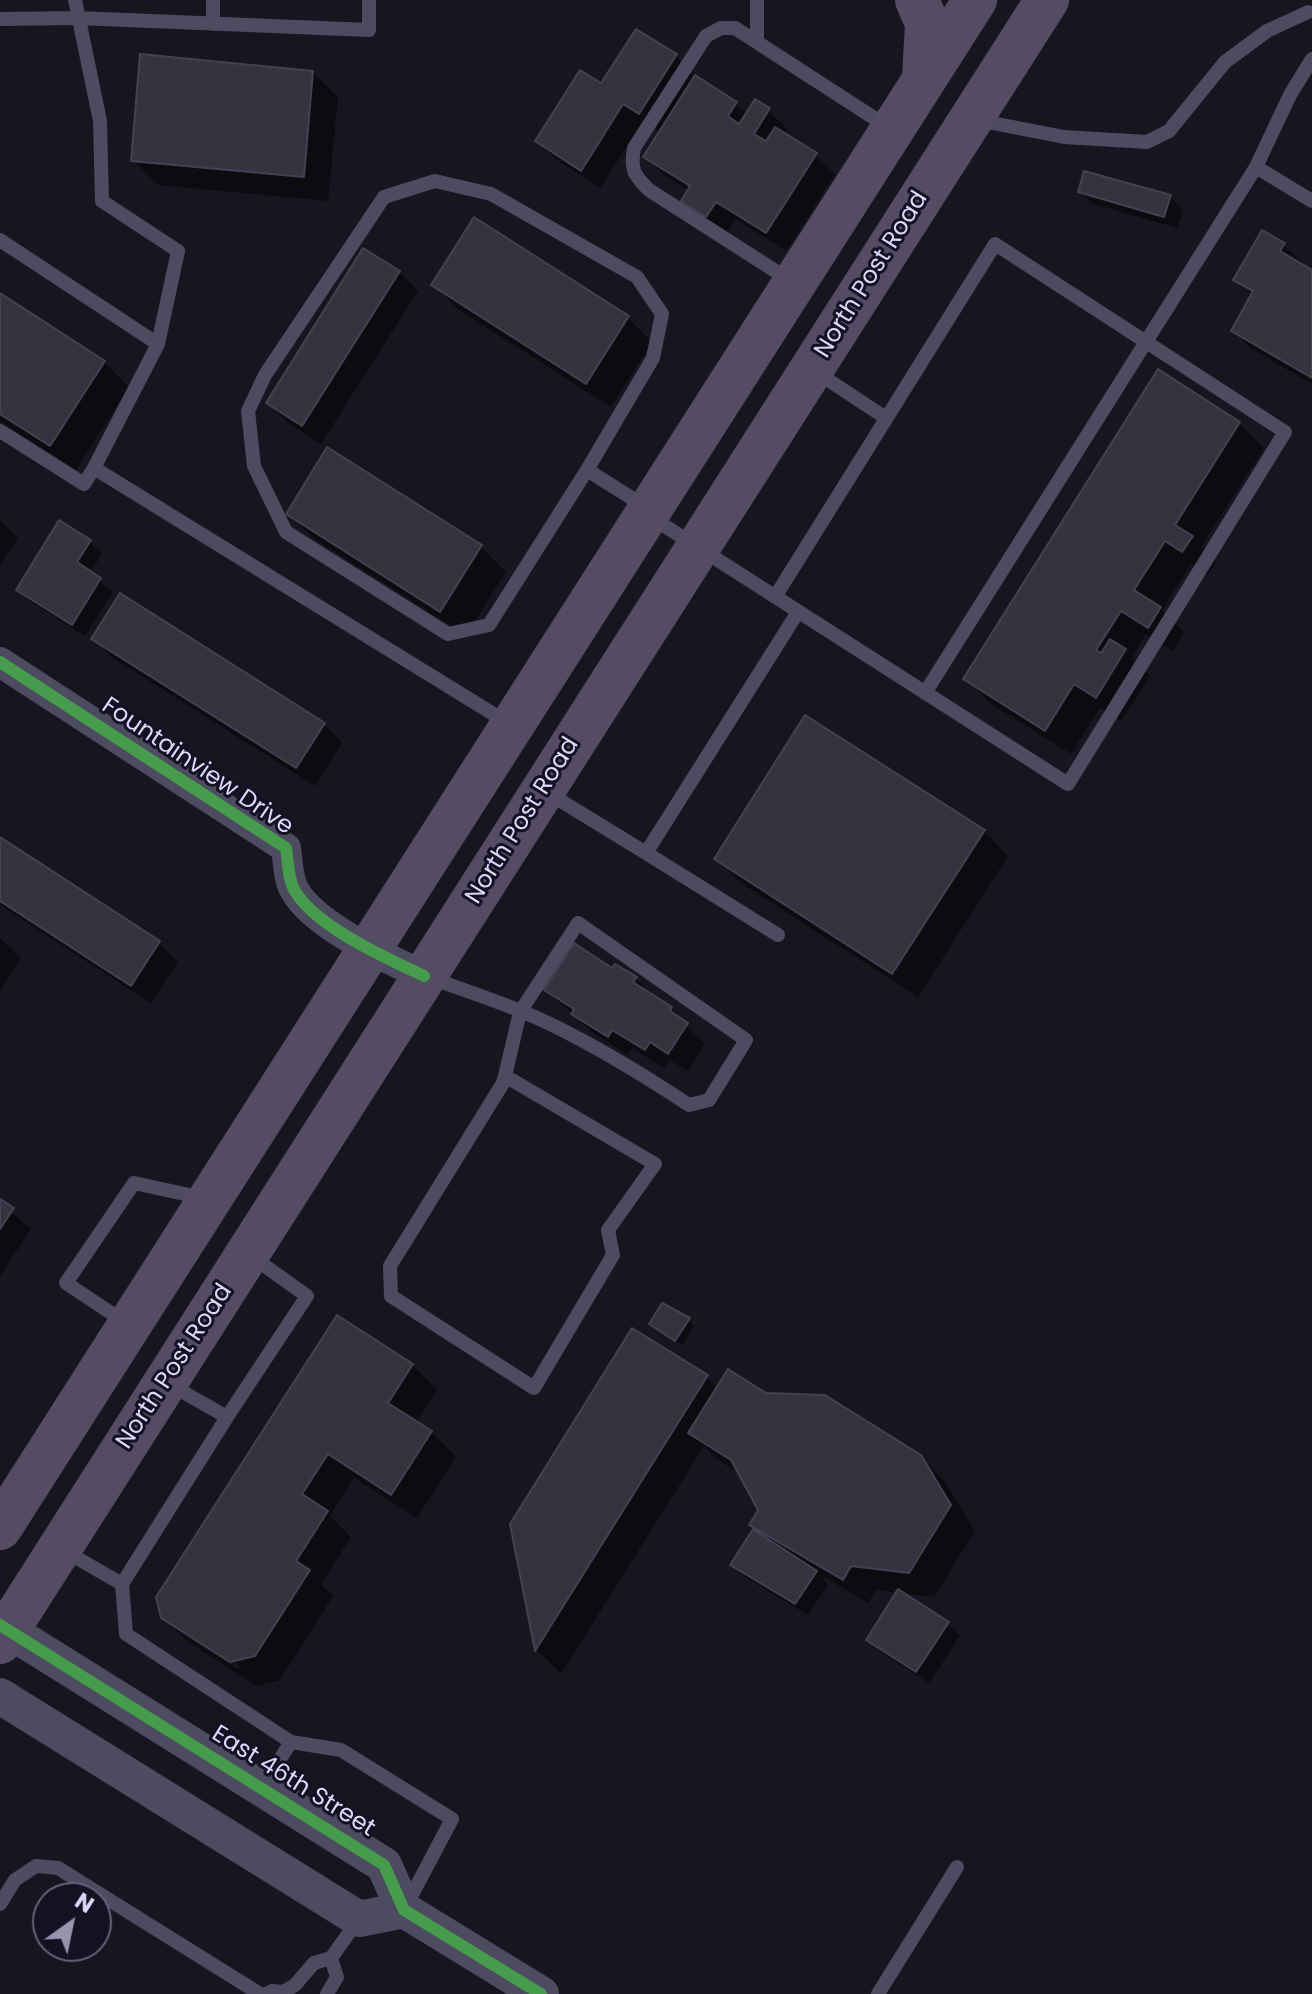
<!DOCTYPE html>
<style>
body{margin:0}
#map{position:relative;width:1312px;height:1994px;overflow:hidden;background:#17151f;font-family:Poppins,sans-serif}
canvas{display:block}
.north{position:absolute;left:32px;top:1882px;width:80px;height:80px;box-sizing:border-box;background:#141123;border:2px solid #646179;border-radius:50%;rotate:33deg;font-size:22px;font-weight:700;line-height:32px;text-align:center;color:#dcd8fb}
.north::after{content:'';display:block;margin:auto;width:28px;height:36px;background:#9794ae;clip-path:polygon(50% 0,100% 100%,50% 72%,0 100%)}
</style>
<div id="map">
<canvas width="1312" height="1994"></canvas>
<div class="north">N</div>
</div>
<script>
const ctx = document.querySelector('canvas').getContext('2d');
ctx.lineJoin = 'round';
function paint(path, color) { ctx.fillStyle = color; ctx.fill(path, 'evenodd'); }
function strokePath(path, color, width, dash) { ctx.strokeStyle = color; ctx.lineWidth = width; ctx.lineCap = dash ? 'butt' : 'round'; ctx.setLineDash(dash || []); ctx.stroke(path); }
function label(font, color, halo, rows, align = 'center') {
  ctx.font = font + ' Poppins,sans-serif'; ctx.lineWidth = 6; ctx.setLineDash([]); ctx.textBaseline = 'middle'; ctx.strokeStyle = halo; ctx.fillStyle = color; for (const [text, x, y, turn = 0] of rows) {
    ctx.save(); ctx.translate(x, y); ctx.rotate((+turn || 0) * Math.PI / 180); ctx.textAlign = isNaN(turn) ? turn : align; if (halo) ctx.strokeText(text, 0, 0); ctx.fillText(text, 0, 0); ctx.restore();
  }
}
const shadow = new Path2D(`
 M676,56L693,77L736,103L747,115L768,110L787,129L785,133L816,155L835,174L786,251L736,219L726,234L702,219L683,200L689,191L664,175L645,156L661,132L643,122L600,188L557,160L538,141L602,86Z
 M313,72L338,97L328,201L158,185L133,160Z
 M1080,191L1170,197L1183,210L1177,228L1093,204Z
 M1263,233L1284,245L1303,264L1301,266L1312,272V384L1252,349L1233,331L1253,296L1236,279Z
 M399,272L418,291L321,444L287,422L268,403Z
 M433,284L628,318L652,342L611,407L458,309Z
 M0,296L104,362L129,387L76,470L0,421Z
 M1239,423L1264,448L1201,547L1216,562L1208,575L1191,564L1162,610L1184,633L1173,651L1146,634L1132,658L1150,676L1121,721L1100,708L1071,754L990,703L966,678Z
 M328,450L481,547L506,572L466,635L313,538L288,513Z
 M0,520L18,538L0,565Z
 M89,541L102,554L90,573L113,592L85,636L31,602L18,589Z
 M93,638L324,724L342,743L315,786L112,657Z
 M984,831L1008,856L918,997L741,883L716,858Z
 M0,839L159,943L178,962L151,1003L0,905Z
 M0,938L21,958L0,991Z
 M613,970L635,978L705,1044L688,1071L669,1060L664,1068L632,1048L628,1055L592,1032L546,990Z
 M0,1202L31,1229L0,1276Z
 M689,1320L694,1326L682,1345L657,1329Z
 M412,1365L437,1390L416,1423L431,1432L456,1457L417,1518L354,1478L330,1516L351,1537L321,1584L333,1596L280,1680L257,1686L188,1642L163,1617ZM183,1629L240,1666L238,1669L183,1634Z
 M707,1377L718,1388L765,1395L920,1456L945,1482L975,1531L934,1597L900,1593L948,1624L960,1636L929,1683L881,1652L868,1639L898,1593L876,1590L868,1603L821,1575L828,1585L808,1615L745,1577L732,1565L763,1536L752,1524L760,1510L741,1474L715,1458L704,1446L561,1674L537,1650L512,1524Z`);
const building = new Path2D(`
 M636,29L677,54L639,114L623,104L581,171L535,141L580,70L601,83Z
 M140,54L313,71L304,177L131,161Z
 M695,75L737,102L728,116L739,124L755,99L770,108L754,134L766,141L775,127L817,153L766,233L716,202L706,217L681,201L690,186L643,157Z
 M1084,171L1171,195L1164,217L1078,192Z
 M474,217L629,316L586,384L431,285Z
 M1262,230L1285,243L1280,251L1312,270V378L1231,331L1253,291L1233,280Z
 M363,248L400,271L302,426L266,403Z
 M0,293L105,361L50,446L0,414Z
 M1158,369L1240,422L1175,525L1193,536L1182,552L1165,541L1134,590L1161,607L1148,628L1121,611L1096,650L1101,653L1110,639L1126,649L1096,698L1074,684L1045,731L963,679Z
 M327,447L482,545L440,612L286,514Z
 M59,520L91,540L77,562L101,578L72,625L16,590Z
 M120,593L325,723L296,768L91,639Z
 M805,715L985,830L892,974L714,859Z
 M0,837L160,941L131,986L0,901Z
 M574,943L612,968L615,964L637,977L633,982L672,1007L670,1011L688,1023L668,1054L650,1042L645,1050L612,1030L608,1037L571,1014L574,1009L544,990Z
 M0,1199L14,1208L0,1229Z
 M662,1303L690,1318L675,1341L649,1324Z
 M337,1315L413,1364L388,1403L432,1431L391,1495L328,1454L302,1494L328,1511L296,1561L310,1570L255,1656L230,1662L161,1618L156,1597Z
 M632,1328L708,1375L535,1651L510,1524Z
 M728,1369L766,1393L825,1395L921,1455L951,1505L909,1573L851,1566L843,1580L749,1525L758,1510L731,1460L688,1433Z
 M753,1529L817,1571L795,1604L730,1565Z
 M898,1589L949,1622L916,1672L866,1640Z`);
const service = new Path2D(`
 M75,0L100,121L102,201L178,251L158,344L94,468L508,723
 M757,0V42
 M0,19L78,18L369,30V0
 M213,24V0
 M977,120L1064,137L1147,142L1169,131L1225,62L1267,31L1308,12
 M1256,167L1290,95L1312,59
 M0,240L158,344
 M791,281L649,190C634,175 630,170 634,148L706,36L721,28H735L888,127
 M816,372L886,418
 M0,431L84,484L94,468
 M587,470L489,625L448,634L286,532L254,466L248,411L265,375L384,197L435,181L491,194L637,277L662,314L653,358L587,470L630,497L646,514L1068,784L1285,432L995,244L775,597
 M925,693L1256,167L1312,201
 M548,793L646,853L798,612
 M646,853L778,935
 M428,977C468,992 512,1005 550,1024C598,1047 645,1076 689,1105L709,1100L746,1040L578,923L520,1012L505,1076L503,1083L390,1266L391,1296L534,1388L613,1255L608,1230L655,1164L505,1076
 M126,1323L66,1283L134,1183L203,1198
 M169,1384L227,1417L307,1296L251,1256
 M63,1550L122,1584L227,1417
 M122,1584L126,1634L291,1742L261,1789
 M291,1742L341,1750L452,1819L406,1906
 M0,1904L15,1880L36,1866L58,1868L260,1994
 M266,1994L272,1991L283,1992L295,1985L314,1963L331,1958L359,1919
 M327,1994L337,1977L331,1958
 M878,1994L957,1867`);
const minor = new Path2D(`
 M0,662L286,848C288,861 288,880 295,891C316,927 387,958 424,976`);
const tertiary = new Path2D(`
 M0,1625L384,1865L404,1910L541,1994
 M0,1696L359,1919L404,1910`);
const primary = new Path2D(`
 M917,0L927,23L924,78
 M0,1528L975,0
 M0,1642L1047,0`);
const cycleway = new Path2D(`
 M0,662L286,848C288,861 288,880 295,891C316,927 387,958 424,976
 M0,1625L384,1865L404,1910L541,1994`);
const streetNames = [
 ["North Post Road",872,275,-58],
 ["Fountainview Drive",197,767,34],
 ["North Post Road",523,821,-58],
 ["North Post Road",175,1367,-57],
 ["East 46th Street",293,1782,32]
];
paint(shadow, '#0007');
paint(building, '#363341');
strokePath(building, '#444152', 2);
strokePath(service, '#4d4b5f', 14);
strokePath(minor, '#4d4b5f', 30);
strokePath(tertiary, '#4d4b5f', 36);
strokePath(primary, '#544c62', 44);
strokePath(cycleway, '#469c4c', 12);
label('24px', '#dcd8fb', '#141123', streetNames);
</script>
